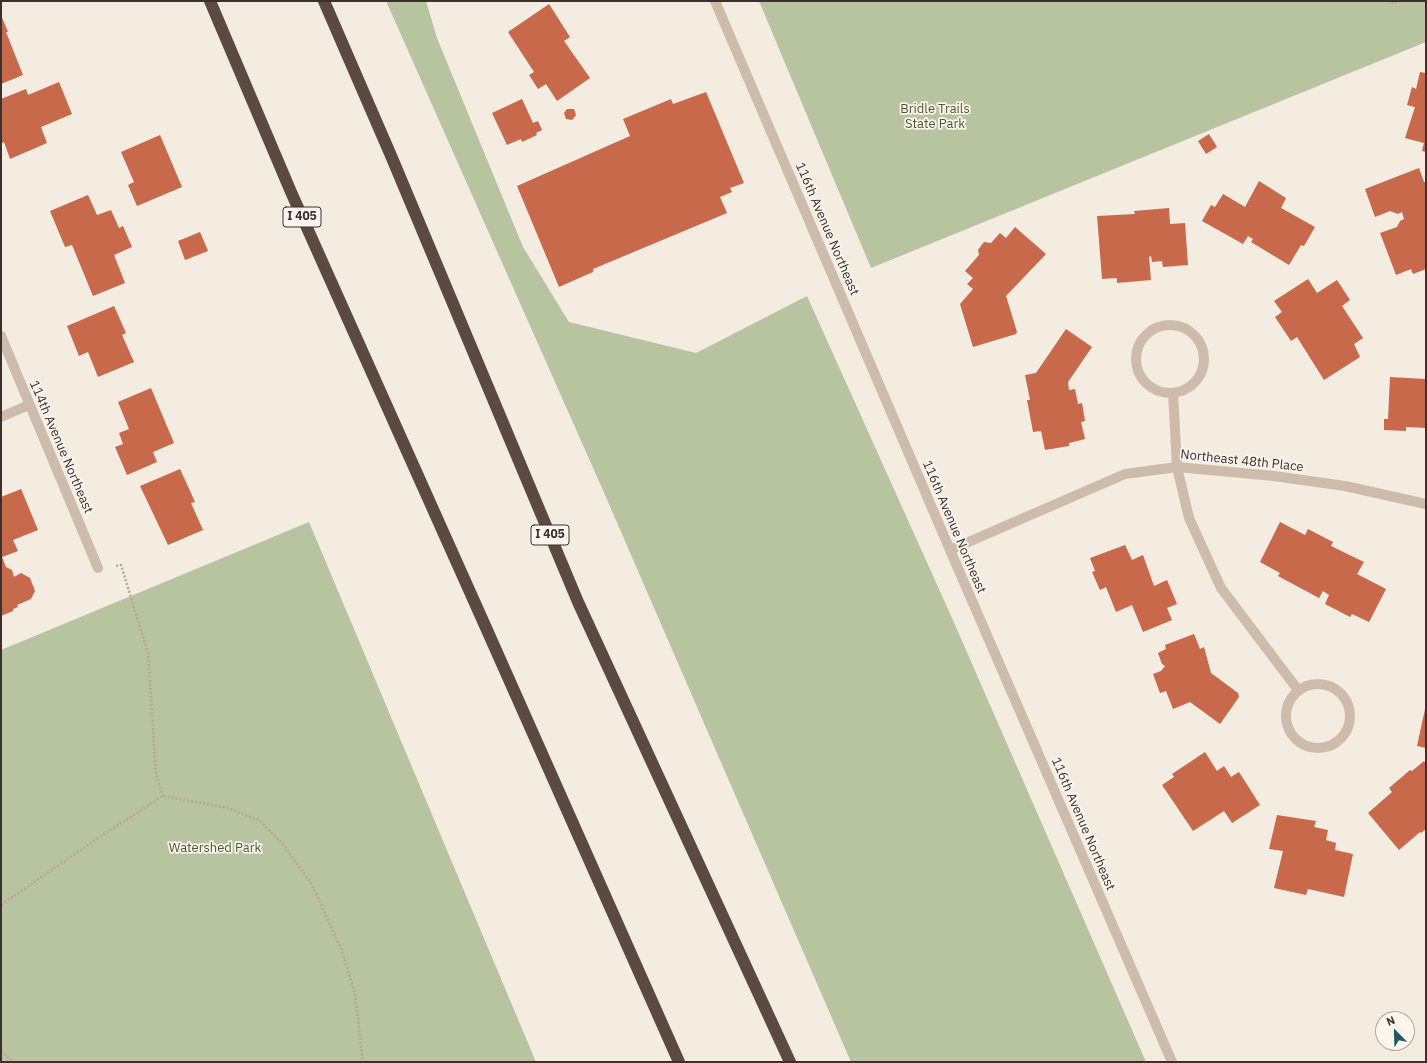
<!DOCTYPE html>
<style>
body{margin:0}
#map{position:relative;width:1427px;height:1063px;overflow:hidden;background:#f4ebe1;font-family:"IBM Plex Sans",sans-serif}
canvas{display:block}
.frame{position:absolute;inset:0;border:2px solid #3b302b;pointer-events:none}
.north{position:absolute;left:1375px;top:1011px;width:40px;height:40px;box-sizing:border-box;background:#fbf5ee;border:1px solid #aea6a0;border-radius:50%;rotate:337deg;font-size:11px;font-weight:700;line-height:16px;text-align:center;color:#3b302b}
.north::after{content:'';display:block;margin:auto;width:14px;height:18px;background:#1f5a5e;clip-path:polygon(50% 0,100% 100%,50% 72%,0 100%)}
</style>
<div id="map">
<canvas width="1427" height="1063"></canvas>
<div class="frame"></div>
<div class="north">N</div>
</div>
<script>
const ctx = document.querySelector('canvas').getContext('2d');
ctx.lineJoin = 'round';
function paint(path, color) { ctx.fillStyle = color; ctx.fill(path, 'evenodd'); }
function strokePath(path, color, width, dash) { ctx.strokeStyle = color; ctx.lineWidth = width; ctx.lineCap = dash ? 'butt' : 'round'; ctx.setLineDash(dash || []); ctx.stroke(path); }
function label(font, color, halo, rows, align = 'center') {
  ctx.font = font + ' "IBM Plex Sans",sans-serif'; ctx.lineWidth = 3.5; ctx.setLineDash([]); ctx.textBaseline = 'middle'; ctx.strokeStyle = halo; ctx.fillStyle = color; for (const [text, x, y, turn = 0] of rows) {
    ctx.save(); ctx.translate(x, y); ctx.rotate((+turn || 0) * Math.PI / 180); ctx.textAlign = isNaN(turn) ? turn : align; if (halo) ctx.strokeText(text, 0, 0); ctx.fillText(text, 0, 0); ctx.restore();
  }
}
const green = new Path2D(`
 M386,1H426L437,38L523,247L569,322L696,353L807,296L952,618L1146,1062H851L602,488Z
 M759,1H1426V42L871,268Z
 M309,522L536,1062H1V650Z`);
const building = new Path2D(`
 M549,4L570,37L564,41L590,78L557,101L546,84L538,89L529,75L534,72L508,32Z
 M1,15L8,32H6L23,75L1,84Z
 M1420,72L1426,73V152L1422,151L1424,143L1405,138L1415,107L1407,105L1412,87L1416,89Z
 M59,82L72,114L41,127L47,143L10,159L4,142L2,143L1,141V99L26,89L28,95Z
 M706,92L744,183L730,188L732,192L720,197L727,213L593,269V272L559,287L517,186L630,136L623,119L671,99L673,104Z
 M522,99L533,123L538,121L542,130L536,133L537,135L522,142L521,139L507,145L492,113Z
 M567,109H574L576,115L572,120L566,119L564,113Z
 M1209,134L1217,147L1206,154L1198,141Z
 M160,135L182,187L137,206L128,185L134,182L121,152Z
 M1419,168L1424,182H1426V269L1413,274L1411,269L1396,275L1380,233L1397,227L1400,221L1404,219L1402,212L1398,214L1390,211L1375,217L1365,189Z
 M1259,181L1286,198L1281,208L1315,227L1304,246L1301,245L1289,265L1251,242L1253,239L1248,236L1243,244L1202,221L1211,205L1215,207L1223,194L1245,207Z
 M88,195L97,215L111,210L119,228L123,226L132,247L114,255L125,283L93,296L72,245L65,247L50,211Z
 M1169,208L1170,224L1185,223L1188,265L1163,267L1162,261L1152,262L1151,256L1149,257L1151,280L1117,283V278L1102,279L1097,216L1135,214L1134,211Z
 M1015,227L1046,254L1006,296L1017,332L1016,334L973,347L960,304L973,289L967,284L973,278L965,271L979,255L978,250L984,242L991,243L1000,233L1006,238Z
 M200,232L208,251L185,260L178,241Z
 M1308,279L1317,293L1337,280L1350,300L1342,306L1363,338L1354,344L1360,357L1324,380L1297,337L1291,341L1275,317L1282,312L1274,301Z
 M114,306L126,333L122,335L134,362L98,377L88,352L79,356L67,326Z
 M1066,329L1092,347L1068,382L1069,390L1075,389L1078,404L1082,403L1085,421L1081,422L1085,439L1069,443V446L1045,450L1041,431L1033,432L1027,400H1030L1025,375L1036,373Z
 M1390,377L1426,379V428L1406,427V431L1384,430V419H1388Z
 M151,388L174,443L153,452L157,462L127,475L115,447L123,444L119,433L129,429L118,402Z
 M180,469L195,502L191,503L203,530L168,545L140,486Z
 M21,489L38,530L13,540L18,551L2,557L6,567L12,570L14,577L21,573L30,578L35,591L31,599L17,605L18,607L13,609V611L1,616V497Z
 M1280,522L1305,535L1308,529L1333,542L1331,546L1364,562L1357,574L1386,589L1369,622L1352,614L1350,617L1325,604L1329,595L1323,591L1319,598L1278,576L1280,573L1260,562Z
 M1125,545L1132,560L1143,555L1154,586L1167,580L1177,604L1167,608L1172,620L1143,632L1132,605L1116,612L1106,587L1100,590L1092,572L1095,571L1090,558Z
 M1194,634L1200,649L1204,647L1211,673L1238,693L1239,697L1220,724L1190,702L1173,709L1166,691L1160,693L1153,674L1161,671L1165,666L1162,664L1158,653L1166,649L1165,645Z
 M1425,709H1426V748L1417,746Z
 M1205,752L1217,771L1224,766L1231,777L1239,772L1260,805L1232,823L1224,811L1193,831L1162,785L1174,777L1172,774Z
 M1424,761L1426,764V829L1421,833L1420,832L1399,850L1368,813L1392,792L1389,788L1410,770L1412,771Z
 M1277,815L1316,821L1314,827L1328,830L1326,840L1336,843L1335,850L1353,854L1344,897L1308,889L1306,895L1274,888L1283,851L1269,849Z`);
const path = new Path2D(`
 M1388,1L1395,3L1398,1
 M116,566L121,565L148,653L156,774L163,796
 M1,905L104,834L163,796L228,808L260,821L283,844L312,885L342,951L355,993L363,1062
 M1,1051L13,1062`);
const minor = new Path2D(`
 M1136 359a34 34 0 1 1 68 0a34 34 0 1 1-68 0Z
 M1,336L98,568
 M1173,393L1177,467L1189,518L1221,588L1298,690
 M1,417L29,405
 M950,550L1125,474L1177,467L1274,476L1345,486L1426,504
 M1286 716a32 32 0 1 1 64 0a32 32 0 1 1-64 0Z`);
const tertiary = new Path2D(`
 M715,1L950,550L1172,1062`);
const motorway = new Path2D(`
 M210,1L291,192L487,630L679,1062
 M324,1L392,158L578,602L790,1062`);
const shields = [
 [302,217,38],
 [550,535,38]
];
const shieldNames = [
 ["I 405",302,217],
 ["I 405",550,535]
];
const parkNames = [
 ["Bridle Trails",935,109],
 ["State Park",935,124],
 ["Watershed Park",215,848]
];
const streetNames = [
 ["116th Avenue Northeast",827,229,67],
 ["114th Avenue Northeast",61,447,67],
 ["Northeast 48th Place",1242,461,6],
 ["116th Avenue Northeast",954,527,67],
 ["116th Avenue Northeast",1083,824,67]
];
paint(green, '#b8c4a0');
paint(building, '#c8694b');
strokePath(path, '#b9a596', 2.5, [2, 2]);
strokePath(minor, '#cdbbac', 10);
strokePath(tertiary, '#cdbbac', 10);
strokePath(motorway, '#5c4a42', 12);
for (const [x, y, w] of shields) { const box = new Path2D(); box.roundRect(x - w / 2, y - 10, w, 20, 3); ctx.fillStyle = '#fbf5ee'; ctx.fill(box); strokePath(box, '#3b302b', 1); }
label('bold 12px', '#3b302b', null, shieldNames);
label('13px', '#4a5a2e', '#fbf5ee', parkNames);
label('13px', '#3b302b', '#fbf5ee', streetNames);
</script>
